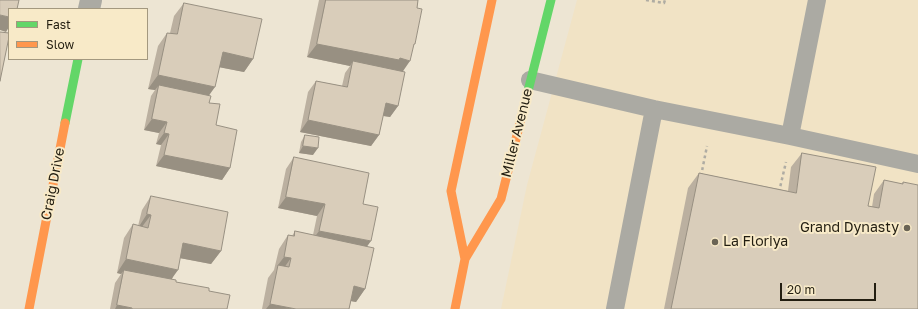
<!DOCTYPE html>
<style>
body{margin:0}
#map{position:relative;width:918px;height:309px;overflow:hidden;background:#ede5d3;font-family:"Golos Text",sans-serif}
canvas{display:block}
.legend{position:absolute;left:8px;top:8px;width:140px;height:52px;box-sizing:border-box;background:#f8eac8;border:1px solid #a3987f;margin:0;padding:5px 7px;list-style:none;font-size:12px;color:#231e11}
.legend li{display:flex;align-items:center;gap:8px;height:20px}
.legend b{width:20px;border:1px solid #a3987f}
.scale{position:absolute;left:780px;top:283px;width:96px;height:18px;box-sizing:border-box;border:2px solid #231e11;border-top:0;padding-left:5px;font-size:12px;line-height:14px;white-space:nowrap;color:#231e11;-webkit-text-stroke:3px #f8eac8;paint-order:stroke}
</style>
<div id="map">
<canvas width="918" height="309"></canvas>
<ul class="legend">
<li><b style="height:5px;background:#63d668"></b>Fast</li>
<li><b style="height:5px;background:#ff974d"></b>Slow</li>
</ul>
<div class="scale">20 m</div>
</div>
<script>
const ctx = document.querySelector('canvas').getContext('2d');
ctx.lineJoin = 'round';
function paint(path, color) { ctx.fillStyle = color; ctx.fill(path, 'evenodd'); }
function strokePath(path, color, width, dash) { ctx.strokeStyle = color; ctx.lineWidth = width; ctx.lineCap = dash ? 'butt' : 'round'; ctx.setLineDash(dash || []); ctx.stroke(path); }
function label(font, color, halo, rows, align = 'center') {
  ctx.font = font + ' "Golos Text",sans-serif'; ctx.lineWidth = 4; ctx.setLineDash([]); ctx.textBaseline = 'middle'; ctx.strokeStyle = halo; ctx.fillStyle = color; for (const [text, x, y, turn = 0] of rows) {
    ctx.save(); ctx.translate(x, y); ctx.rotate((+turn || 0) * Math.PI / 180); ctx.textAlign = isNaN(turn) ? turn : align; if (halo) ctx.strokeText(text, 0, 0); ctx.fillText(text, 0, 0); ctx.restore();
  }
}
const built = new Path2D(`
 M577,0H918V309H501L527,185Z`);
const path = new Path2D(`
 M646,0L664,3L665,0
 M701,176L707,146
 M779,192L786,162`);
const lane = new Path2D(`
 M530,80L654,109L790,136L918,164
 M790,136L817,0
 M615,309L654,109`);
const street = new Path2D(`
 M89,9L91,0`);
const fast = new Path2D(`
 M526,99L551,0
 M65,123L78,59`);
const slow = new Path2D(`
 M465,259L451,191L492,0
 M29,309L65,123
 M455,309L465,259L501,199L526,99`);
const wall = new Path2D(`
 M319,0H418L417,8L413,47L403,71L398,106L390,117L383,116L379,135L371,146L300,132L308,92L316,81L342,86L345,73L350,66L307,57Z
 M184,3L253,59L244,72L219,67L209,95V103L216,125L230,168L222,180L156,166L161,145L156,144L159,133L144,130L151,96L155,90L148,89L158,46L167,33H170L174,16Z
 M305,135L313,155L299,153L301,142Z
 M802,153L868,206L872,207L874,194L884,180L902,184L903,182L918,309H664L688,188L699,173L788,191L791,167Z
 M294,157L367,246L365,289L356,302L351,301L349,309H262L268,278L274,270L279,249L288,235L292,236L295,231L313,235L317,216L278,208L286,169Z
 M151,196L221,251L211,264L180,258L172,279L176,282L209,291L227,309H110L115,283L121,274L117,273L124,238L133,224L138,226L142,210Z`);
const shadedWall = new Path2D(`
 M0,15L9,17V27L6,32L0,30Z
 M317,44L400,58L410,61L401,74L353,61L350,66L307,57Z
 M223,52L253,59L244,72L213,66Z
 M158,75L215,87L205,101L159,85L155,90L148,89Z
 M386,103L398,106L390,117L378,115Z
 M152,119L167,122L159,133L144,130Z
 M308,120L379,135L371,146L300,132Z
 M164,133L169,134L161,145L156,144Z
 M303,146L318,148L313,155L299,153Z
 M164,155L230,168L222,180L156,166Z
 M286,197L325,204L317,216L278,208Z
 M147,214L151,215L141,228H138Z
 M319,231L371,241L363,252L311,242Z
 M183,243L221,251L211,264L174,257Z
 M284,257L291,258L281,272L278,265Z
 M126,259L178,270L168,284L124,270L121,274L117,273Z
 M354,286L365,289L356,302L345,300Z
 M270,304L296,309H266Z
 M117,305L132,308L131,309H115Z`);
const building = new Path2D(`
 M0,0H19L17,9H9V17L0,15Z
 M326,0H418L417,8L422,9L415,44H414L410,61L400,58L399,60L317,44Z
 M184,3L262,19L253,59L223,52L215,87L158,75L167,33L177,34Z
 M0,32L9,33V37L0,81Z
 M353,61L405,72L398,106L386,103L379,135L308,120L316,81L347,87Z
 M159,85L211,96L209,103L220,104L216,125L237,130L230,168L164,155L169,134L164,133L167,122L152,119Z
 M305,135L319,137L318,148L303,146Z
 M802,153L876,167L868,206L879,208L884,180L903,184V182L918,185V309H671L699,173L796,193Z
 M294,157L369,173L363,204L378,207L371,241L319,231L325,204L286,197Z
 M151,196L228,212L221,251L183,243L178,270L126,259L133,224L148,228L151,215L147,214Z
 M295,231L374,248L365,289L354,286L349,309H296L270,304L278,265L289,267L291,258L284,257L288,235L294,236Z
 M124,270L176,280V282L209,288V291L230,295L227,309H132V308L117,305Z`);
const markers = [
 [907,228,4,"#6a6455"],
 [715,242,4,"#6a6455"]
];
const streetNames = [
 ["Miller Avenue",517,133,-76],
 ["Craig Drive",53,184,-79]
];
const poiNames = [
 ["Grand Dynasty",899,228],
 ["La Floriya",723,242,"left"]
];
paint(built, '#f1e3c5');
strokePath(path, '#afaca3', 2.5, [3, 3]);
strokePath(lane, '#abaaa3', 18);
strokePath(street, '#abaaa3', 22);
strokePath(fast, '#63d668', 9);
strokePath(slow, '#ff974d', 9);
paint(wall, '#bbb0a0');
paint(shadedWall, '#989082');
paint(building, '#d9cdba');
strokePath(building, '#989082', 1);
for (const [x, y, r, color] of markers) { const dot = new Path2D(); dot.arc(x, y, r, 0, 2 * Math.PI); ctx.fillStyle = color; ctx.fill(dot); strokePath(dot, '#f8eac8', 1.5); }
label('14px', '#231e11', '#f8eac8', streetNames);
label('14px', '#231e11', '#f8eac8', poiNames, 'right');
</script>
